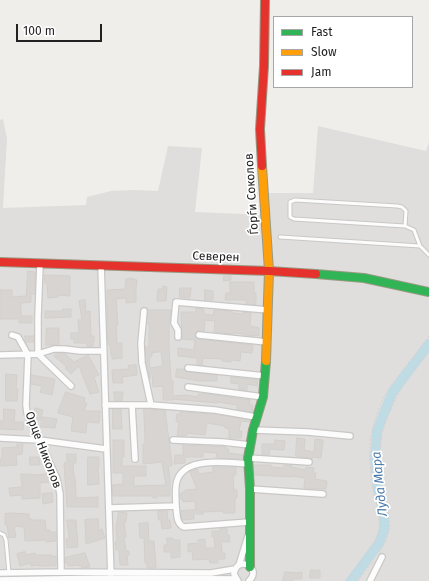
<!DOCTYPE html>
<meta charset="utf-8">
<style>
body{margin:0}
#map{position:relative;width:429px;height:581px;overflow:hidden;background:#f0eeeb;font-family:"Fira Sans",sans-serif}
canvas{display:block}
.legend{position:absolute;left:273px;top:16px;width:140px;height:72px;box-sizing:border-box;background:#fff;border:1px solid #a7a7a7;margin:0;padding:5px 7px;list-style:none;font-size:12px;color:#222}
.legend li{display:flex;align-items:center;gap:8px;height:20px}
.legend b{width:20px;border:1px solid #a7a7a7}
.scale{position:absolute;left:16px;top:24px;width:86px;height:18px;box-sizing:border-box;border:2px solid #222;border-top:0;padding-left:5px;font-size:12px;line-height:14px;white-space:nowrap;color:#222;-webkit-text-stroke:3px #fff;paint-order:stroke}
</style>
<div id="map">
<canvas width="429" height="581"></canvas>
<ul class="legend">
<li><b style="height:5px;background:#30b455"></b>Fast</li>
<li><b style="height:5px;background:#ff9f0a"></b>Slow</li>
<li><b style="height:5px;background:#e5322d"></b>Jam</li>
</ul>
<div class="scale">100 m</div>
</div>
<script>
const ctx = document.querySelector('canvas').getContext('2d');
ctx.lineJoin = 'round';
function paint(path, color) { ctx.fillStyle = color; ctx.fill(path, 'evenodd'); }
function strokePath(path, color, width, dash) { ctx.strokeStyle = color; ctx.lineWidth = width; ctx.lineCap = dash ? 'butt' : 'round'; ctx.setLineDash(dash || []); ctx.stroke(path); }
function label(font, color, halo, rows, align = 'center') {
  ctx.font = font + ' "Fira Sans",sans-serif'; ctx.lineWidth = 3.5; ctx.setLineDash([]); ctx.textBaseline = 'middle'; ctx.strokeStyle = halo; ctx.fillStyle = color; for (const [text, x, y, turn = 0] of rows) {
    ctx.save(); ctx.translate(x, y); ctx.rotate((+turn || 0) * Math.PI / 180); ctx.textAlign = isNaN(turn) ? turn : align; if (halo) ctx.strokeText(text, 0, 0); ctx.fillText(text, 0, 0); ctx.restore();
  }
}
const residential = new Path2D(`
 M3,119L7,138L3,208L86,205L87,197L111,191L134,190L158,191L168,146L202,148L195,212L265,215L264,193H313L318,126L426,151L429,142V581H0V120Z`);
const river = new Path2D(`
 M351,581L379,543L384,530V516L378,488L375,459L377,431L392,393L429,344`);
const building = new Path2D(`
 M28,271L35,272V294H31V302L21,303V316H32V323H19V319H0V290H12V297L26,296Z
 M45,275L70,276V296L58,295V297L48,298L47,283H45Z
 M224,276H231V280L224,281Z
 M130,278L137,280L136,288V302L126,303V298L116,299L118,325H116L117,343H122V358L112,359V355H111L110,345H109L108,341L107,290L125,289L126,279H130Z
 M230,282H254V293H256V305L246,304V300H225L226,293H230Z
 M163,286L167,287L166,301H157L158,289H163Z
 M180,288H191L190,298L180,297Z
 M205,290L213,291V300H205Z
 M85,300L86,312L90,311L91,336H94V342H93V347H87V343H74V339H71V333H79L78,320H82L79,301Z
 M196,308L204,309V314L213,315L214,310L232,311V313L243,314V312L251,313L250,326L259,328V336L254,335V336L245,335V334L234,333L233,334L214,332L215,321L205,320L204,331H198L195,335L196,338L199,339L253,345L252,353L241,352L240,361L231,360V362L222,361V359L203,358L202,365H197V358L178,356V348L194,350L195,340L182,339L181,312H196Z
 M63,309H71V317L45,318V311H63Z
 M148,310H171L169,323V347L171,381H173V396L186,395L198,397V394H206L250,400L249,405H253L252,412L237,409V405L217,402V403L173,399V400H163V386L153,387L152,373H150V379L146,362L145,347H149V324H147ZM161,352L163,366L150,368L149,358L152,356V353Z
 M47,328H59V345H46Z
 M25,336H34V342H26Z
 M57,353H64L74,362L88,355L99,375L94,377L99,392L90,394L79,366L71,374L65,368L67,367L54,356Z
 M136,365L137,375L122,377L123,383H113L112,370L129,369L128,366Z
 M177,369H184L188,372L217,375V381H199L176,377Z
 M6,374L17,375L16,389H18L17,401H6Z
 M31,375L55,379L52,395L40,392L42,386L31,384Z
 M231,377L258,380L257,386L247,384V391L239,389V384L231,383Z
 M66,392L85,398L84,403H87L84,411H100L99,423L87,422L86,433L71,431L73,417L58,413Z
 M114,392H123L122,401H115Z
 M35,408L43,410L40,420L34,418Z
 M4,409L15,410L14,422H24L23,430L0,429V421H3Z
 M113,409H121L122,429H113Z
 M144,409L165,410L172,464V466H168L170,478V496H157V498H153L152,496H113L112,485L123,484V473H113V440H124V457H122V466H146V476H134V486L166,485L162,462L143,464V444H145Z
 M181,412L214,414L250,420V422L241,421L239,431H242L241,438H229V429L225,428V426L207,423L205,435L187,433L186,436H177L179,422H176L177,414H180Z
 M42,417L57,419L55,428L41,427Z
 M297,438L305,439L304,450L314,452L315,439L323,440L321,458L312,457V459L296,456Z
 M275,440L285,441L284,450L270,449L269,455H262V444H275Z
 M17,444H23L22,454L16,455L17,465L0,466V459H2V448L17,447Z
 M183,445L226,447V449H229L228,453L243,455V459L216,458L217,453L203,452V457H185V463L174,464L175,455H183Z
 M67,454H76V463H73L74,477H75L76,498L98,497V507H67L64,463L67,462Z
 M30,457H39L40,465H30Z
 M88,457H99V467H98L99,484L88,485Z
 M254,465H271V467L284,468V465H292L291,467L305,470L306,467L314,468L313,473H316L315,479L327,481L326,489L304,488L305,478L291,476V477L255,475Z
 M213,467H236V475H233L234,490H237V498H235V513H223V511L203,512V514H196L195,501L183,502L182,499H181L180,494H182V492H185V490L197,489L190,472L197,469L199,474L213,472Z
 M21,474H31V475L48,474L49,482L40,483V498L22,499V495L10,496L9,488L22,487Z
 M52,493L53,502L43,504L42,494Z
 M194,510V519L182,520L181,511Z
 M158,511H167L168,520H170L171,528L162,529L161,520H159Z
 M119,512L127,513L126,522H124L126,537H124L126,551H129V555H127L128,565H120L119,550H116L115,542L117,541L116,528Z
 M11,513L29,514V519H32V520H45L46,530H50V532H56V541L46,542V540L25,541L24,527L14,526L16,537L9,538L7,525H5V514Z
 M98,519L99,531L102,529L105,538L86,544L85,520Z
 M67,520H76L78,547L67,548L66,539H69Z
 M148,523L149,541H154L156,568H147V563H145L144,538H140L139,524Z
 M220,528H227V535H229L230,542H221L222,553H225V559H218V563H210L209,559L193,560L192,551L188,552V544L198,543V540L205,539V548H215L214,537H212V531H220Z
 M167,538H173V540H180V557L171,558V552H164V545H167Z
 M25,552L26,555L35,553V555H52V557L56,556V566H39V565L31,566V563L20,566L17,554Z
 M85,553L90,567L82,568L81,566H78V565L68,566L67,563H65V558Z
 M311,570H320V578H310Z
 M285,572L297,573L302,572V579H293V581H283Z`);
const path = new Path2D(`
 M414,358L419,363
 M379,552L386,541L390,526L388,509L381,481L379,464L381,437L387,417L407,377L429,351
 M351,574L358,580
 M345,581C355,568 368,555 376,540C385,522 374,501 372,483C370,466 368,448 372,432C375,420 379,405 385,395C398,374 415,356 429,336
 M358,581L373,561`);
const lane = new Path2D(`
 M405,226L406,211L402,207L397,206L295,200L290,202V217L294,219L405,226L414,230L420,246
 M280,237L420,246L429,255
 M0,533L4,535L6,540L9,573`);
const street = new Path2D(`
 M40,264L38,317V354L71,386
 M101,265L111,578
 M144,311L141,343L142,363L151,405
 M12,335L18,337L28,355L26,405L27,413L57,479L60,494L61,572
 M199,335L267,342
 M178,337V330L174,323L176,302L268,310
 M0,355L38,354L54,349H64L80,351H103
 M188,368L265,376
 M188,387L263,397
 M105,405H151L215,410L256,417
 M132,405L135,459
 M253,430L308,432L350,436
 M0,438L39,440L106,449
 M173,440L223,442L250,445
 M248,458L309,462
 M250,489L323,494
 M176,506C176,497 174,486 178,478C188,456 229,463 249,464
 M109,508L176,506C177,514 176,524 184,527L249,522
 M239,565L248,536
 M0,573L61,572L211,573L235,569
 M0,580L111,578L236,579
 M238,581L234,574C237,554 263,568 249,581
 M370,581L382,557`);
const fast = new Path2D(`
 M316,274L364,278L429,292
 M250,567V489L248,458L253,430L263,397L266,361`);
const slow = new Path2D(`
 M262,166L269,271L266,361`);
const jam = new Path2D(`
 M262,166L260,129L264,66L265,0
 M0,262L269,271L316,274`);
const streetNames = [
 ["Ѓорѓи Соколов",252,194,-94],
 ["Северен",216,257,2],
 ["Орце Николов",43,450,69]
];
const waterNames = [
 ["Луда Мара",380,484,-96]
];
paint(residential, '#dfdedc');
strokePath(river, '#bfdbe3', 10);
paint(building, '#d7d4d2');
strokePath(building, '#d3d0cc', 1);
strokePath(lane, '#c9c8c7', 5);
strokePath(street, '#c9c8c7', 8);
strokePath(fast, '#999a82', 10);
strokePath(slow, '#999a82', 10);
strokePath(jam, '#999a82', 10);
strokePath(path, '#dccecd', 1, [2, 2]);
strokePath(lane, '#fdfcfc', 3);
strokePath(street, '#fdfcfc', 5.5);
strokePath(fast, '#30b455', 8);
strokePath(slow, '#ff9f0a', 8);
strokePath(jam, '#e5322d', 8);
label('12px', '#222', '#fff', streetNames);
label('italic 13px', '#4a7aab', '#fff', waterNames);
</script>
